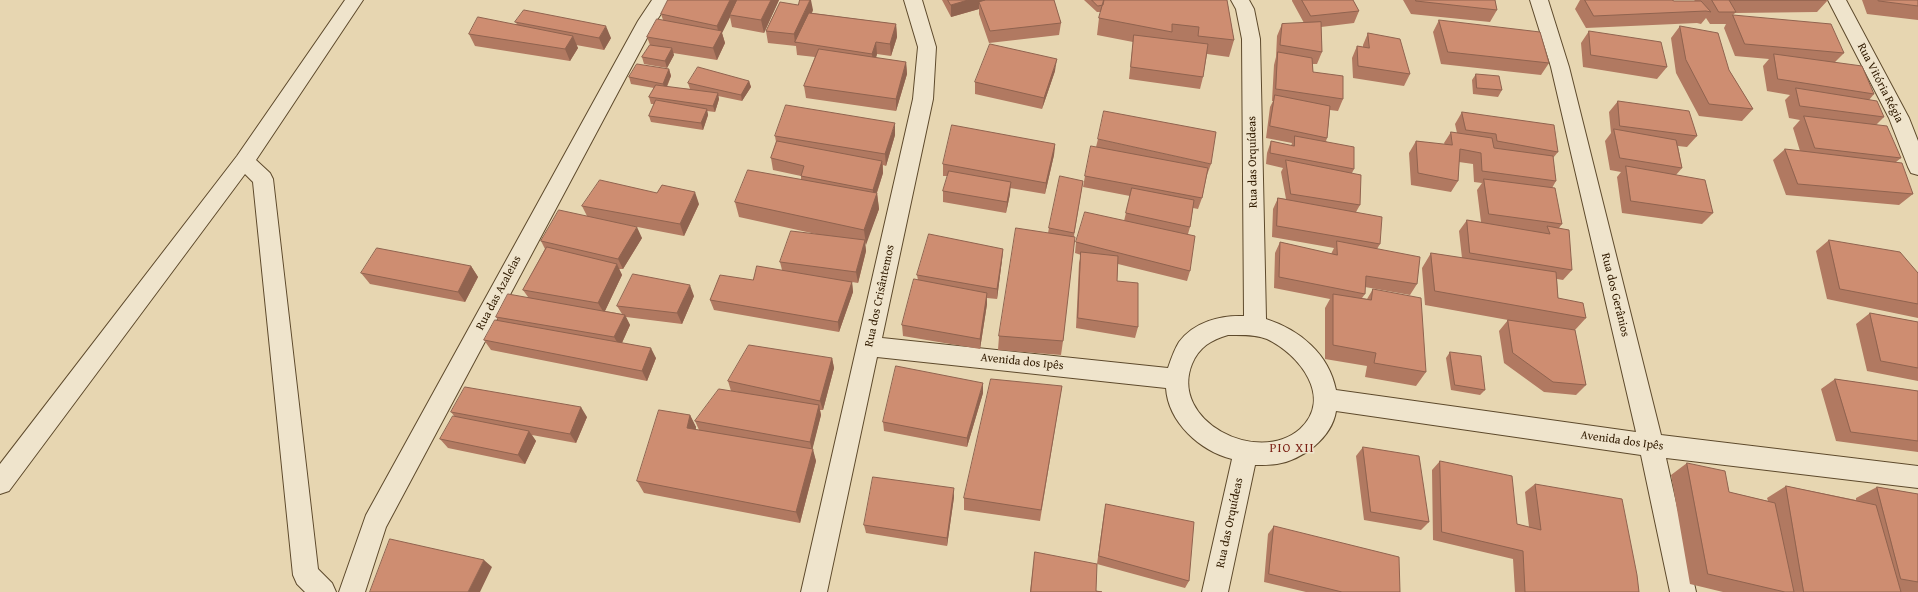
<!DOCTYPE html>
<meta charset="utf-8">
<style>
body{margin:0}
canvas{display:block;background:#e7d6b1}
</style>
<canvas width="1918" height="592"></canvas>
<script>
const ctx = document.querySelector('canvas').getContext('2d');
ctx.lineJoin = 'round';
function strokePath(path, color, width, dash) { ctx.strokeStyle = color; ctx.lineWidth = width; ctx.lineCap = dash ? 'butt' : 'round'; ctx.setLineDash(dash || []); ctx.stroke(path); }
function paint(path, color) { ctx.fillStyle = color; ctx.fill(path, 'evenodd'); }
function label(font, color, halo, rows, align = 'center') {
  ctx.font = font + ' "Gentium Book Plus",serif'; ctx.lineWidth = 3; ctx.setLineDash([]); ctx.textBaseline = 'middle'; ctx.strokeStyle = halo; ctx.fillStyle = color; for (const [text, x, y, turn = 0] of rows) {
    ctx.save(); ctx.translate(x, y); ctx.rotate((+turn || 0) * Math.PI / 180); ctx.textAlign = isNaN(turn) ? turn : align; if (halo) ctx.strokeText(text, 0, 0); ctx.fillText(text, 0, 0); ctx.restore();
  }
}
const minor = new Path2D(`
 M345,0H363L256,160L270,173L273,179L318,569L332,583L336,592H305L297,584L293,575L253,182L245,174L9,491L0,494V464L237,156Z
 M652,0H670L655,23L386,527L365,592H339L366,515L638,21Z
 M904,0H922L936,47L933,99L882,338L1168,368C1171,359 1174,350 1179,342C1194,322 1220,315 1244,316L1242,39L1236,9L1231,0H1249L1254,9L1260,39L1266,319C1300,330 1329,354 1336,390L1636,432L1551,67L1530,0H1548L1569,67L1661,435L1918,466V488L1666,458L1696,592H1670L1641,455L1336,411C1332,438 1302,460 1277,464C1270,465 1262,465 1255,465L1228,592H1202L1232,459C1200,451 1168,422 1166,388L877,357L827,592H801L913,99L918,47ZM1228,335C1240,335 1255,334 1267,339C1299,354 1334,398 1300,429C1258,466 1169,421 1192,364C1199,347 1211,340 1228,335Z
 M1828,0H1846L1909,118L1918,141V175L1911,173L1908,167L1889,118Z`);
const wall = new Path2D(`
 M668,0H779L764,33L732,27L730,17L722,33L725,43L717,60L673,53L674,55L667,68L644,64L642,57L650,45L647,37L663,20L661,14Z
 M942,0H1054L1061,23L1059,35L989,43L979,14V9L951,17Z
 M1084,0H1227L1234,40L1229,57L1207,54L1203,77L1200,89L1129,79L1133,42L1097,35L1099,18L1101,12H1097Z
 M1292,0H1353L1359,11L1354,23L1321,27L1322,52L1317,64H1313V72L1343,99L1338,111L1330,110L1327,138L1326,141L1354,169L1352,173L1360,205L1356,212L1380,244L1377,249L1417,284L1410,295L1365,287V294L1362,298L1367,299L1373,289L1426,372L1416,386L1365,377L1367,366L1325,359V308L1330,299L1274,288L1275,253L1280,242L1331,254L1334,248L1272,237L1273,209L1278,198L1286,199L1281,172L1283,168L1266,164L1267,153L1271,141L1291,146L1292,143L1266,138L1270,107L1273,101H1272L1274,65L1276,57L1277,36L1282,24L1304,23L1292,1Z
 M1403,0H1495L1497,10L1490,22L1411,14Z
 M1580,0H1672L1674,1H1695L1694,0H1828L1817,12L1735,13L1733,15L1844,53L1835,62L1874,94L1869,100L1884,117L1876,125L1901,158L1896,162L1913,194L1899,205L1786,195L1773,160L1785,149L1800,151L1793,128L1800,120L1789,118L1785,100L1790,95L1767,91L1763,66L1769,59L1735,56L1724,28L1726,24H1710L1706,18L1701,24L1697,23L1586,28L1575,9Z
 M1862,0H1918V20L1867,14Z
 M813,10L812,13L896,24L897,37L891,56L877,54L876,58L906,62L907,74L896,111L806,98L804,86L815,57L797,55L796,46L768,43L766,31Z
 M1439,20L1549,63L1541,75L1441,64L1433,32Z
 M515,22L611,38L604,50L576,45L578,48L570,61L475,46L469,34L517,24Z
 M1680,26L1729,70L1753,109L1742,121L1699,116L1676,73L1671,38Z
 M1589,31L1667,67L1657,79L1583,67L1581,43Z
 M1368,33L1410,74L1404,86L1353,78L1352,58L1357,46L1363,47V45Z
 M669,69L671,76L667,87L690,89L688,83L749,81L751,87L742,101L718,96L719,99L715,112L707,111L708,115L703,130L651,122L649,116L654,104H651L649,97L654,88L631,84L629,77Z
 M1055,71L1042,109L975,94V82Z
 M1476,74L1502,90L1498,97L1473,94L1472,80Z
 M1618,101L1697,136L1687,147L1678,146L1682,168L1676,175L1713,213L1702,224L1622,213L1617,177L1621,172L1610,170L1605,141L1611,133L1609,112Z
 M1462,112L1558,152L1553,158L1556,181L1552,188L1562,224L1559,228L1572,270L1563,280L1557,279L1558,298L1586,318L1575,330L1586,385L1576,395L1544,392L1504,363L1499,331L1508,320L1425,305L1422,268L1431,253L1462,258L1459,231L1467,220L1481,222L1477,190L1482,183L1474,182L1473,164L1459,162L1458,181L1451,192L1411,185L1409,153L1416,141L1445,145L1444,143L1451,132L1457,133L1455,124Z
 M895,135L886,166L883,165V173L877,193L879,209L865,245L866,251L858,283L852,282L853,292L839,332L714,310L710,300L753,280L782,270L780,262L816,234L739,217L735,202L801,180V176L773,170L771,158L776,142L775,136Z
 M1098,139L1211,164L1207,175L1202,198L1198,209L1193,208L1190,227L1188,234L1190,271L1187,281L1118,264L1117,281L1138,327L1135,338L1076,328L1079,263L1081,255L1075,253L1076,242L1124,221L1130,196L1083,187L1085,176L1096,147Z
 M1055,144L1054,155L1045,194L1010,188V194L1006,213L943,202V191L948,176H943V164Z
 M1083,181L1074,236L1063,341L1061,355L998,350L999,336L1048,233L1049,228Z
 M699,204L684,236L622,224L642,238L623,269H619L622,275L605,311L622,314L617,306L694,296L682,324L626,317L630,325L622,343L656,358L647,381L491,350L484,340L498,320L496,317L528,297L523,290L545,249L541,241L587,216L582,206Z
 M1829,240L1918,273V318L1827,299L1816,251Z
 M1003,249L1002,260L997,299L987,298V304L980,349L903,336L902,325L918,280L917,275Z
 M471,266L478,277L465,302L370,284L361,273Z
 M1870,313L1918,322V381L1867,371L1856,324Z
 M1450,352L1485,390L1480,395L1451,390L1446,358Z
 M832,358L834,368L823,410H820L821,415L812,449L816,461L800,523L644,493L637,481L690,415L696,427V430H699L695,421L738,392L731,391L728,381Z
 M1835,379L1918,391V452L1836,441L1821,389Z
 M1062,386L1040,521L964,510V498Z
 M983,393L967,447L884,431L883,422Z
 M451,412L587,417L576,443L532,435L536,441L525,464L448,448L440,439L455,417Z
 M1363,447L1429,522L1421,530L1364,520L1356,456Z
 M1440,461L1517,524L1529,527L1525,492L1535,484L1639,592H1515L1513,559L1433,540L1432,470Z
 M1687,463L1729,492L1768,501L1767,498L1786,486L1856,500V498L1877,487L1918,494V592H1723L1690,584L1671,475Z
 M954,497L947,546L866,533L864,525Z
 M1106,504L1189,581L1185,588L1097,564L1104,513Z
 M1274,526L1400,592H1306L1264,582L1268,534Z
 M1035,552L1096,591L1102,592H1030Z`);
const shadedWall = new Path2D(`
 M730,0H739L730,15V17L722,33L725,43L717,60L713,48L719,36L717,26Z
 M771,0H779L764,33L761,20Z
 M810,0H811L813,10L797,43H795L794,34Z
 M968,0H1014L979,2V9L951,17V5Z
 M896,24L897,37L891,56L890,44Z
 M606,26L611,38L604,50L599,38Z
 M573,36L578,48L570,61L565,49Z
 M876,42L877,54L873,66L872,54Z
 M672,48L674,55L667,68L665,61Z
 M1057,59L1055,71L1042,109L1044,98Z
 M906,62L907,74L896,111V99Z
 M669,69L671,76L665,90L663,84Z
 M749,81L751,87L742,101L741,95Z
 M718,93L719,99L715,112L713,106Z
 M707,109L708,115L703,130L701,123Z
 M895,123V135L886,166L885,154Z
 M1055,144L1054,155L1045,194L1046,183Z
 M882,161L883,173L874,201L873,190Z
 M1011,182L1010,194L1006,213L1007,202Z
 M695,192L699,204L684,236L680,224Z
 M877,193L879,209L866,245L864,230Z
 M637,227L642,238L623,269L618,259Z
 M865,240L866,251L858,283L856,272Z
 M1003,249L1002,260L997,299V289Z
 M617,264L622,275L604,313L598,303Z
 M471,266L478,277L465,302L458,292Z
 M852,282L853,292L839,332L838,322Z
 M690,285L694,296L682,324L677,313Z
 M987,293V304L980,349V339Z
 M625,315L630,325L620,347L614,337Z
 M651,348L656,358L647,381L642,371Z
 M832,358L834,368L823,410L820,401Z
 M983,383V393L967,447V438Z
 M819,405L821,415L812,451L810,442Z
 M581,407L587,417L576,443L570,434Z
 M690,415L696,427L693,441L687,428Z
 M529,431L536,441L525,464L518,455Z
 M813,449L816,461L800,523L796,512Z
 M954,488V497L947,546V538Z
 M484,560L492,567L480,592H468Z`);
const building = new Path2D(`
 M668,0H730L717,26L661,14Z
 M737,0H771L761,20L730,15Z
 M800,0H810L794,34L766,31L780,2L798,5Z
 M948,0H968L951,5Z
 M986,0H1054L1061,23L990,31L979,2Z
 M1092,0H1104L1103,5L1098,6Z
 M1104,0H1227L1234,40L1198,36L1199,27L1172,24V32L1099,18Z
 M1302,0H1353L1359,11L1311,16Z
 M1416,0H1495L1497,10L1416,1Z
 M1585,0H1672L1674,1H1701L1711,12L1706,11L1594,16Z
 M1712,0H1826H1729L1736,12H1719Z
 M1878,0H1918V6L1879,1Z
 M524,10L606,26L599,38L515,22Z
 M809,13L896,24L890,44L876,42L872,54L795,42Z
 M1733,15L1831,24L1844,53L1745,44Z
 M478,17L573,36L565,49L469,34Z
 M657,19L722,31L713,48L647,37Z
 M1439,20L1540,32L1549,63L1448,52Z
 M1321,22L1322,52L1280,45L1282,24Z
 M1680,26L1718,33L1729,70L1753,109L1709,104L1686,60Z
 M1589,31L1661,42L1667,67L1591,55Z
 M1368,33L1400,39L1410,74L1358,66L1357,46L1369,48Z
 M1134,35L1208,44L1203,77L1131,67Z
 M990,44L1057,59L1044,98L975,82Z
 M650,45L672,48L665,61L642,57Z
 M819,49L906,62L896,99L804,86Z
 M1278,52L1312,58L1313,72L1343,76V99L1276,89Z
 M1774,54L1862,66L1874,94L1778,79Z
 M637,64L669,69L663,84L629,77Z
 M698,67L749,81L741,95L688,83Z
 M1476,74L1499,76L1502,90L1477,88Z
 M656,85L718,93L713,106L649,97Z
 M1796,88L1877,101L1884,117L1800,106Z
 M1275,95L1330,106L1327,138L1270,126Z
 M656,100L707,109L701,123L649,116Z
 M1618,101L1689,111L1697,136L1620,126Z
 M786,105L895,123L885,154L775,136Z
 M1104,111L1216,132L1211,164L1098,139Z
 M1462,112L1554,125L1558,152L1497,141L1496,134L1466,130Z
 M1804,116L1887,126L1901,158L1815,148Z
 M952,125L1055,144L1046,183L943,164Z
 M1614,129L1676,140L1682,168L1620,158Z
 M1451,132L1492,138L1494,148L1553,156L1556,181L1482,171L1481,153L1460,149L1458,181L1418,173L1416,141L1452,145Z
 M1295,136L1354,147V169L1270,153L1271,141L1294,146Z
 M777,141L882,161L873,190L801,176L804,166L771,158Z
 M1091,146L1208,168L1202,198L1085,176Z
 M1785,149L1902,163L1913,194L1798,184Z
 M1286,160L1361,175L1360,205L1291,194Z
 M1626,166L1705,180L1713,213L1631,201Z
 M748,170L877,193L864,230L735,202Z
 M949,171L1011,182L1007,202L943,191Z
 M1060,176L1083,181L1074,233L1049,228Z
 M1484,179L1555,188L1562,224L1489,214Z
 M600,180L657,193L662,185L695,192L680,224L582,206Z
 M1132,188L1194,200L1190,227L1126,213Z
 M1278,198L1382,217L1380,244L1277,226Z
 M559,210L637,227L618,259L541,241Z
 M1085,212L1195,236L1190,271L1076,242Z
 M1467,220L1550,234L1547,226L1569,230L1572,270L1470,253Z
 M1016,228L1075,237L1063,341L999,336Z
 M791,231L865,240L856,272L780,262Z
 M929,234L1003,249L997,289L917,275Z
 M1829,240L1900,252L1918,273V304L1840,289Z
 M1337,241L1420,257L1417,284L1366,276L1365,294L1279,277L1280,242L1337,255Z
 M547,247L617,264L598,303L523,290Z
 M377,248L471,266L458,292L361,273Z
 M1081,252L1118,256L1117,281L1138,283V327L1078,318Z
 M1431,253L1556,272L1558,298L1583,303L1586,318L1435,291Z
 M757,266L852,282L838,322L710,300L720,275L753,280Z
 M633,274L690,285L677,313L617,306Z
 M914,279L987,293L980,339L902,325Z
 M1373,289L1421,298L1426,372L1374,363L1376,353L1333,345V294L1371,300Z
 M508,294L625,315L614,337L496,317Z
 M1870,313L1918,322V368L1881,361Z
 M495,320L651,348L642,371L484,340Z
 M1508,320L1575,330L1586,385L1553,382L1513,353Z
 M749,345L832,358L820,401L728,381Z
 M1450,352L1481,356L1485,390L1455,385Z
 M896,366L983,383L967,438L883,422Z
 M991,379L1062,386L1041,510L964,498Z
 M1835,379L1918,391V441L1851,432Z
 M465,387L581,407L570,434L451,412Z
 M719,389L819,405L810,442L695,421Z
 M659,410L690,415L687,428L813,449L796,512L637,481Z
 M453,416L529,431L518,455L440,439Z
 M1363,447L1419,456L1429,522L1371,512Z
 M1440,461L1512,476L1517,524L1541,530L1535,484L1622,499L1637,575L1639,592H1525L1523,551L1442,532Z
 M1687,463L1725,471L1729,492L1775,503L1794,592H1785L1708,574Z
 M873,477L954,488L947,538L864,525Z
 M1786,486L1876,505L1901,592H1804Z
 M1877,487L1918,494V582L1901,579Z
 M1106,504L1194,522L1189,581L1099,556Z
 M1274,526L1399,557L1400,592H1342L1269,574Z
 M390,539L484,560L468,592H370Z
 M1035,552L1097,564L1096,591L1102,592H1031Z`);
const streetNames = [
 ["Rua Vitória Régia",1880,83,63],
 ["Rua das Orquídeas",1253,162,-91],
 ["Rua das Azaleias",499,293,-62],
 ["Rua dos Gerânios",1615,295,76],
 ["Rua dos Crisântemos",880,296,-78],
 ["Avenida dos Ipês",1022,362,6],
 ["Avenida dos Ipês",1622,441,8],
 ["Rua das Orquídeas",1230,523,-78]
];
const neighbourhoodNames = [
 ["PIO XII",1292,449]
];
strokePath(minor, '#5e4a2c', 2);
paint(minor, '#efe4cc');
paint(wall, '#b17961');
paint(shadedWall, '#90634f');
paint(building, '#ce8d71');
strokePath(building, '#90634f', 1);
label('12px', '#311b00', '#efe4cc', streetNames);
ctx.letterSpacing = '1px';
label('13px', '#7a1f14', '#efe4cc', neighbourhoodNames);
ctx.letterSpacing = '0px';
</script>
